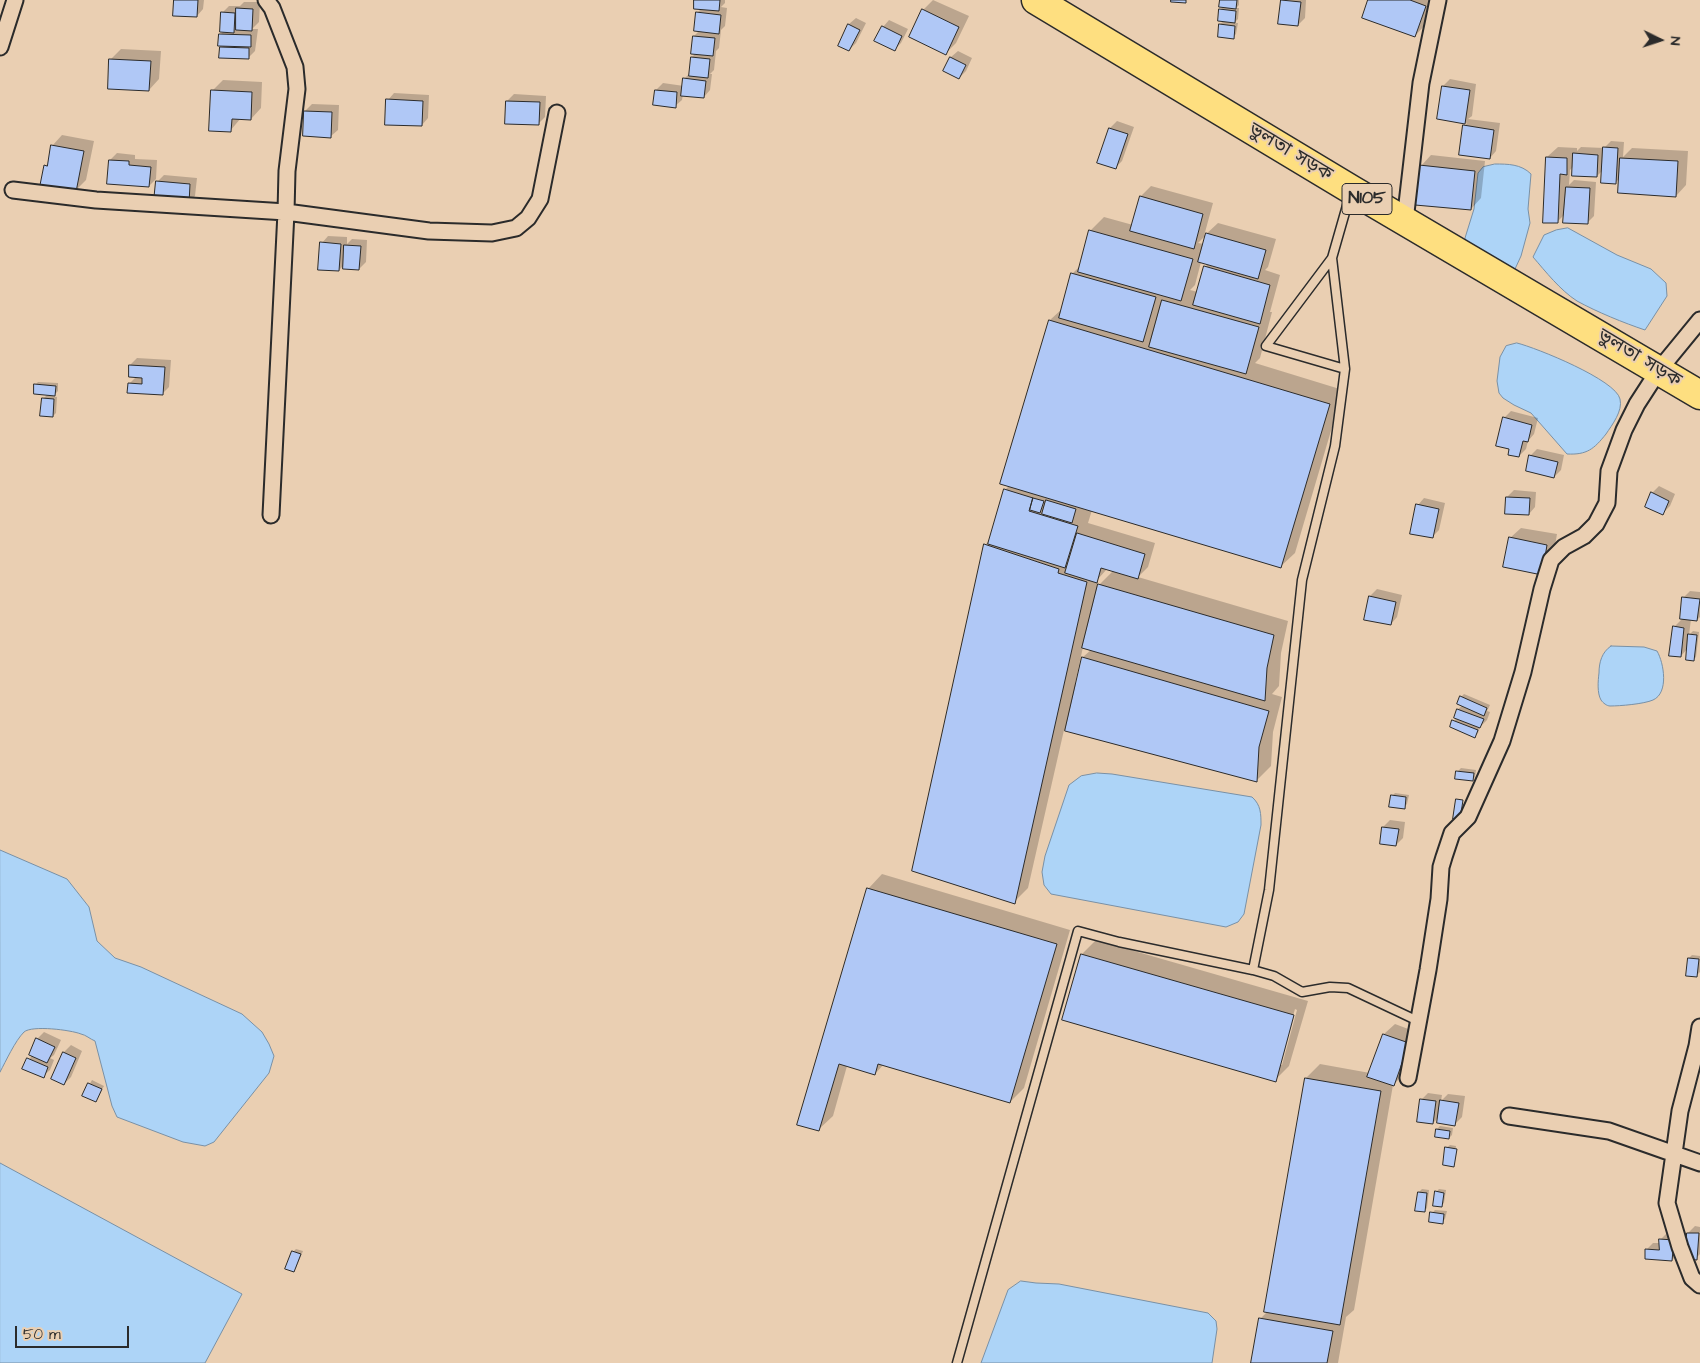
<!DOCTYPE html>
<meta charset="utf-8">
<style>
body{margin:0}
#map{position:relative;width:1700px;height:1363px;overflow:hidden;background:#eacfb2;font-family:"Architects Daughter",sans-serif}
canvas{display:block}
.north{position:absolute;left:1635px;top:15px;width:50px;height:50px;-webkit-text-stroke:4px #eacfb2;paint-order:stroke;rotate:94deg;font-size:14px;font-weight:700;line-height:20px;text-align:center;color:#2b2b2b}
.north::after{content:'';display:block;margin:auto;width:18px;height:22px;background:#2b2b2b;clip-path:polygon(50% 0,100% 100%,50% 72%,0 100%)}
.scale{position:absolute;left:15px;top:1326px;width:114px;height:22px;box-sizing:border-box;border:2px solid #2b2b2b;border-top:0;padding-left:6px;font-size:15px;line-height:18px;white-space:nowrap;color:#2b2b2b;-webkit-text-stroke:4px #eacfb2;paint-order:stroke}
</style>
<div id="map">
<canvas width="1700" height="1363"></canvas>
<div class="north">N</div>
<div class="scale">50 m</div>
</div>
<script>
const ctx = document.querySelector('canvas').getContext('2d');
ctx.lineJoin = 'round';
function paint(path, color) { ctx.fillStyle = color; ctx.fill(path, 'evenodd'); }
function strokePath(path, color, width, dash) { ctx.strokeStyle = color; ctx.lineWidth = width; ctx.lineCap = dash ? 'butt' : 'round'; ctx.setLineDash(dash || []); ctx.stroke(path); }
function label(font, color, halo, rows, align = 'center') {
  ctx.font = font + ' "Architects Daughter","Noto Sans Bengali",sans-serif'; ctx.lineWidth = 4; ctx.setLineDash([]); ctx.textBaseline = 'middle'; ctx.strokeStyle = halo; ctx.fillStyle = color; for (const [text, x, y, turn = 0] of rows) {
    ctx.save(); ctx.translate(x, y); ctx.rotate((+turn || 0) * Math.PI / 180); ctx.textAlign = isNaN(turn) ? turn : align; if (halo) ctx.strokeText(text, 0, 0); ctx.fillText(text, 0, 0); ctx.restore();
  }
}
const water = new Path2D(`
 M1495,164C1508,164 1521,164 1531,174L1528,209L1530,223L1521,256L1515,269L1509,271L1466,244L1465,238L1474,209L1478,173L1483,167Z
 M1568,228L1617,255L1651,269L1666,283L1667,296L1645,330C1624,323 1597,312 1577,301C1560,290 1546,272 1533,257L1544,235L1556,230Z
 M1517,343C1537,348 1616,380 1620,399C1623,411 1612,425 1606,434C1594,449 1587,455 1567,454L1531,413L1514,405L1503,398L1499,393L1497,381L1500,357L1506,346Z
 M1611,646L1644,647L1657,651C1664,663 1669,693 1653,700C1644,704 1620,706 1610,706C1607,706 1603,703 1601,700C1597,693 1598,681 1599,673C1599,662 1602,652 1611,646Z
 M1097,773L1112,774L1252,797C1261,805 1261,814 1261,825L1244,914L1238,922L1226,927L1051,894L1044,885L1042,872L1045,856L1069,785L1081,776Z
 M0,850L67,879L89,907L97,941L115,958L141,967L242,1014L262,1032L269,1044L274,1056L269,1073L214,1142L205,1146L183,1142L117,1117L112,1106L95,1041C90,1039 86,1035 81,1034C71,1030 32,1025 24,1032C15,1041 6,1061 0,1072Z
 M0,1163L242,1294L205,1363H0Z
 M1021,1281L1036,1283L1059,1284L1208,1313L1216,1321L1217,1329L1212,1363H981L1008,1290Z`);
const shadow = new Path2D(`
 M175,0H204L203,9L197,16Z
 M696,0H725V3L721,7L727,8L725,26L721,30L719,48L716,51L714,70L710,74H712L710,90L704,97L683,94L682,100L675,106L656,90L663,83L684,86V79L690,73L692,57L696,53L694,36L699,31L696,30L698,12L702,8Z
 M933,0L969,16L956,43L946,53L923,10Z
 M1221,0H1239V5L1236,8H1239L1238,19L1234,23H1238L1236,34L1233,37L1220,24L1224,21L1220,10L1224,6Z
 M1282,0H1306L1305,18L1298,25L1279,23Z
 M1370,0H1434L1425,25L1415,36Z
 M244,2H260L259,22L252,29H258L255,51L248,58L221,48L224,45L220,35L224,31L222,13L229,6H240Z
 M856,18L866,23L856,43L849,50L839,45L849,24Z
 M889,20L908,29L901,43L894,50L883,27Z
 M121,49L161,51L159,79L149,90L111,59Z
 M958,51L972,58L966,71L959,78L944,71L951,57Z
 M1450,79L1476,84L1472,116L1468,119L1500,123L1496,151L1490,158L1464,126L1467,123L1438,118L1443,86Z
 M223,80L262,82L261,108L251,119L241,118L230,131L212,91Z
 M394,93L429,95L428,118L422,125L388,100Z
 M514,94L546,96L545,117L538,124L507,101Z
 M312,104L339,105L338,130L331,136L305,111Z
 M1117,121L1134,127L1122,161L1115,168L1099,162L1110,128Z
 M62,135L94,141L86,180L76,190L45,166L49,163L52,146Z
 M1611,141L1624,142L1623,157L1632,148L1688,151L1686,185L1676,196L1621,177L1615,183L1603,170L1597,176L1574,166L1570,170L1569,185L1574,180L1596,182L1594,216L1587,223L1565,214L1557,222L1547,157L1558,147L1577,148V151L1581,147L1604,148Z
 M117,153L135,155V159L157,160L156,179L149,186L110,160Z
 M1431,155L1485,161L1481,198L1471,209L1421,166Z
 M164,175L197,178L195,196L188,203L157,182Z
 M1151,186L1213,203L1204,236L1218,223L1276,239L1268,267L1265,270L1280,275L1270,312H1272L1260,358L1255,363L1343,390L1295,553L1280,567L1092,510L1088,523L1155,543L1148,567L1138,577L1288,621L1281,653L1279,686L1272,694L1282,697L1273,732L1271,766L1257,780L1064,730L1028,888L1014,902L985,545L991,539L1006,489L1010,485L1002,483L1050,320L1063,308L1072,274L1081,265L1090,231L1104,217L1133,225L1141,196ZM1207,234L1204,244L1198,243ZM1201,262L1208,264L1205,267L1198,292L1190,290L1195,285ZM1107,569L1113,571L1097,587L1098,579ZM1083,647L1092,649L1083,657L1077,685L1075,684Z
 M328,236L347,237V244L352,239L367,240L366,262L359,269L344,265L339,270L322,243Z
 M137,358L171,360L169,387L162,394L129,384L137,376L130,365Z
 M38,382L58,383V391L53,396L57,397L56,413L53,416L43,399L48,394L35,385Z
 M1511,411L1538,418L1534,434L1528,441L1526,449L1519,456L1511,448L1504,418Z
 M1537,449L1564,455L1561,470L1554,477L1530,456Z
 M1659,486L1675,494L1670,506L1663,513L1652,493Z
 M1514,490L1536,492L1535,507L1529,514L1507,497Z
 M1424,498L1445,503L1439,530L1432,537L1418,505Z
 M1521,528L1557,534L1552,563L1510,538Z
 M1377,589L1402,595L1397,617L1391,624L1366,619L1370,596Z
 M1690,591L1700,592V617L1697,620L1691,619L1689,635L1693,631L1699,632L1696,657L1693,660L1688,648L1681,656L1674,627L1683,618V598Z
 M1464,694L1490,705L1487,711L1490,712L1487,720L1480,727L1478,733L1475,736L1451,726L1457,717H1455L1458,709L1463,705L1461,697Z
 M1461,768L1476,770L1475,777L1472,780L1457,778L1458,771Z
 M1395,793L1409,795L1407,804L1404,807L1392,796Z
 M1390,820L1405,822L1403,838L1396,845L1383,827Z
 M882,874L1070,930L1024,1088L1010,1102L884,1064L875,1074L847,1066L833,1116L818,1130L868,889Z
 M1096,940L1308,1001L1289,1066L1275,1080L1063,1019L1082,954ZM1295,1009L1297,1010L1282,1065H1279Z
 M1692,955L1700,956V972L1696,976L1689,958Z
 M1395,1024L1419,1033L1404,1074L1393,1085L1354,1310L1346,1317L1338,1363H1253L1261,1318L1268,1311L1306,1078L1320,1064L1370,1073L1384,1034Z
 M44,1032L61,1040L54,1055L50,1058L54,1060L50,1070L43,1076L24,1068L32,1055L37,1039Z
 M71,1045L82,1051L71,1077L64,1084L52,1079L64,1052Z
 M92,1080L104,1086L96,1100L84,1095Z
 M1428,1093L1442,1095L1441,1101L1448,1094L1465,1096L1462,1117L1455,1124L1440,1116L1433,1123L1421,1100Z
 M1440,1126L1453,1128L1452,1135L1449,1138L1437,1129Z
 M1450,1145L1456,1146L1453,1164H1455L1454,1165L1446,1148Z
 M1422,1189L1429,1190L1427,1208L1424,1211L1419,1192Z
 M1439,1189L1446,1190L1444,1203L1441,1206L1436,1192Z
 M1435,1210L1447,1211L1445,1219L1442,1222L1432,1213Z
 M1695,1226L1700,1227V1254L1696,1258L1688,1233Z
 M1667,1233L1680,1234L1679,1253L1672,1260L1647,1249L1653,1243H1660V1240Z
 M296,1249L303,1251L296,1268L293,1271V1252Z`);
const building = new Path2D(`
 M174,0H198L197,17L173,16Z
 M694,0H720L719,11L694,9Z
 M1171,0H1186V3L1171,2Z
 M1220,0H1237L1236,9L1219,7Z
 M1281,0L1301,2L1298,26L1278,24Z
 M1368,0H1410L1426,6L1415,37L1362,18Z
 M236,8L253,9L252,31L236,30Z
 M922,9L959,27L946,55L909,37Z
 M1219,9L1236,11L1235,23L1218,21Z
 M221,12L235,13L234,33L220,32Z
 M696,12L721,15L719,34L694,31Z
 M848,24L860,30L849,51L838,46Z
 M1219,24L1235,26L1234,39L1218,37Z
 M882,26L902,36L895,51L874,41Z
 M219,34L251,35V47L218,46Z
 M693,36L715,38L713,56L691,54Z
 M220,47L249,48V59L219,58Z
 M691,57L710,59L708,78L689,76Z
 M950,57L966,65L959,79L943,71Z
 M109,59L151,61L149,91L108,89Z
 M683,78L706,81L704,98L681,96Z
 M1442,86L1470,90L1465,124L1437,119Z
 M211,90L252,92L251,120L232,119L231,132L209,131Z
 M655,90L677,92L676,108L653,105Z
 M386,99L423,101L422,126L385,125Z
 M506,101L540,102L539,125L505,124Z
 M304,111L332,112L331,138L303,136Z
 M1463,125L1494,130L1490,159L1459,155Z
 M1109,128L1128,134L1116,169L1097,163Z
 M51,145L84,151L76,192L40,185L44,165L47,166Z
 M1603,147L1618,148L1616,184L1601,183Z
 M1573,153L1598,155L1597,177L1572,176Z
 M1546,157L1567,158V175L1560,174L1558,223H1543Z
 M1620,158L1678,161L1676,197L1618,193Z
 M109,160L129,161V165L151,167L149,187L107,184Z
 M1419,165L1475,171L1471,210L1415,205Z
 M156,181L190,184L189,204L154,201Z
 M1566,187L1590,188L1588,224L1563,223Z
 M1140,196L1203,214L1194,249L1130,231Z
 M1089,230L1193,259L1181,301L1078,272Z
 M1206,233L1266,250L1258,279L1198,262Z
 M320,242L341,244L339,271L318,270Z
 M344,245L361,246L359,270L343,269Z
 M1204,266L1270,285L1260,324L1193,305Z
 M1071,273L1156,297L1143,342L1059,318Z
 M1162,300L1259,327L1246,374L1149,347Z
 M1049,320L1330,404L1281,568L1000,484Z
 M129,365L165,367L163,395L127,393L128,383L142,384V378L129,377Z
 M34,384L56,386L55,396L34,394Z
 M42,398L54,399L53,417L40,416Z
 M1503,417L1532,425L1528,442L1523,441L1519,457L1508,455L1509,449L1496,446Z
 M1529,455L1558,462L1554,478L1526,471Z
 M1004,489L1033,498L1029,511L1078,526L1065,568L988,544Z
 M1651,492L1669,501L1663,515L1645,507Z
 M1506,497L1530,498L1529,515L1505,514Z
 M1033,498L1044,501L1040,513L1030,510Z
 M1046,500L1076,509L1072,523L1042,514Z
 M1416,504L1439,509L1433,538L1410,534Z
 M1077,533L1145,554L1138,579L1101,568L1097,583L1065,573Z
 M1509,537L1547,545L1542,575L1503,567Z
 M984,544L1059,569L1058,573L1087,582L1015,904L912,871Z
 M1098,584L1274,635L1267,668L1265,701L1082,648Z
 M1369,596L1396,602L1391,625L1364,620Z
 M1682,597L1700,599L1697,621L1680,619Z
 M1673,626L1684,628L1681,657L1669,656Z
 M1688,634L1697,635L1694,661L1686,660Z
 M1082,657L1269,711L1259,747L1257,782L1065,731Z
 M1460,696L1487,708L1484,716L1457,704Z
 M1457,709L1484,719L1480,728L1454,718Z
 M1452,720L1478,730L1475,738L1450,727Z
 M1456,771L1474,773L1473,781L1455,779Z
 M1391,795L1406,797L1405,809L1389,807Z
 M1456,799L1463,800L1460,820L1453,819Z
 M1382,827L1399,829L1396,846L1380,844Z
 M867,888L1057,944L1010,1103L878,1064L875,1075L839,1064L819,1131L797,1125Z
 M1081,954L1294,1015L1276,1082L1062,1020Z
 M1688,958L1699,959L1697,977L1686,976Z
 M1383,1034L1409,1043L1394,1086L1367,1077Z
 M36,1038L55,1047L47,1063L29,1055Z
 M63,1052L76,1058L64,1085L51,1079Z
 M27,1058L48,1067L44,1078L22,1069Z
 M1305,1078L1381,1091L1340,1325L1264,1312Z
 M88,1083L102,1089L96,1102L82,1096Z
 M1420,1099L1436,1101L1433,1124L1417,1122Z
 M1440,1100L1459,1103L1455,1126L1437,1123Z
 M1436,1129L1450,1131L1449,1139L1435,1137Z
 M1445,1147L1457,1149L1454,1167L1443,1165Z
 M1435,1191L1444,1193L1442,1207L1433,1206Z
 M1418,1192L1427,1193L1425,1212L1415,1211Z
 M1430,1212L1444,1214L1443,1224L1429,1222Z
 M1687,1233H1699L1697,1260L1685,1259Z
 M1659,1239L1674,1240L1672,1261L1645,1259V1249L1659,1250Z
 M292,1251L301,1254L294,1272L285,1269Z
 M1259,1318L1333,1331L1327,1363H1251Z`);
const lane = new Path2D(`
 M1332,258L1345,369L1335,446L1302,580L1269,890L1253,970L1274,976L1302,992L1330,987L1348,988L1418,1021
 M1345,369L1266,346L1332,258L1350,195
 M957,1363L1078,931L1119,942L1253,970`);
const street = new Path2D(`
 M266,0L272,8L295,67L297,89L287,171L286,212L429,231L492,233L516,228L528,218L540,199L557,113
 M0,47L15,0
 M13,190L96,200L286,212L271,515
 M1405,221L1421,83L1438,0
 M1700,1027L1697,1046L1680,1111L1667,1203L1680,1247L1692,1278L1700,1285
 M1408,1078L1428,970L1439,899L1441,867L1444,857L1452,833L1468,817L1502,741L1523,672L1542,589L1551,560L1564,547L1584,536L1596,524L1607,503L1609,471L1624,430L1637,404L1659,370L1700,320
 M1509,1116L1609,1131L1700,1163`);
const highway = new Path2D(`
 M1036,0L1352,190L1700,395`);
const shields = [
 [1367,199,50]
];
const shieldNames = [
 ["N105",1367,199]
];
const streetNames = [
 ["ভুলতা সড়ক",1290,153,31],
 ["ভুলতা সড়ক",1639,359,31]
];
paint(water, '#add4f7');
strokePath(water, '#7990a5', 1);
paint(shadow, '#0003');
paint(building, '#b0c8f6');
strokePath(building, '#2b2b2b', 1);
strokePath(lane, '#2b2b2b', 11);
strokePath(street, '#2b2b2b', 19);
strokePath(highway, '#2b2b2b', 31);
strokePath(lane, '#eacfb2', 8);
strokePath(street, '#eacfb2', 15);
strokePath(highway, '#fedf80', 28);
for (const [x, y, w] of shields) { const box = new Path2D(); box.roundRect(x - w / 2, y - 15.5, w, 31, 4); ctx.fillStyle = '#eacfb2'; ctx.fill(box); strokePath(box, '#2b2b2b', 1); }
label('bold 18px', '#2b2b2b', null, shieldNames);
label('19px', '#2b2b2b', '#eacfb2', streetNames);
</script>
